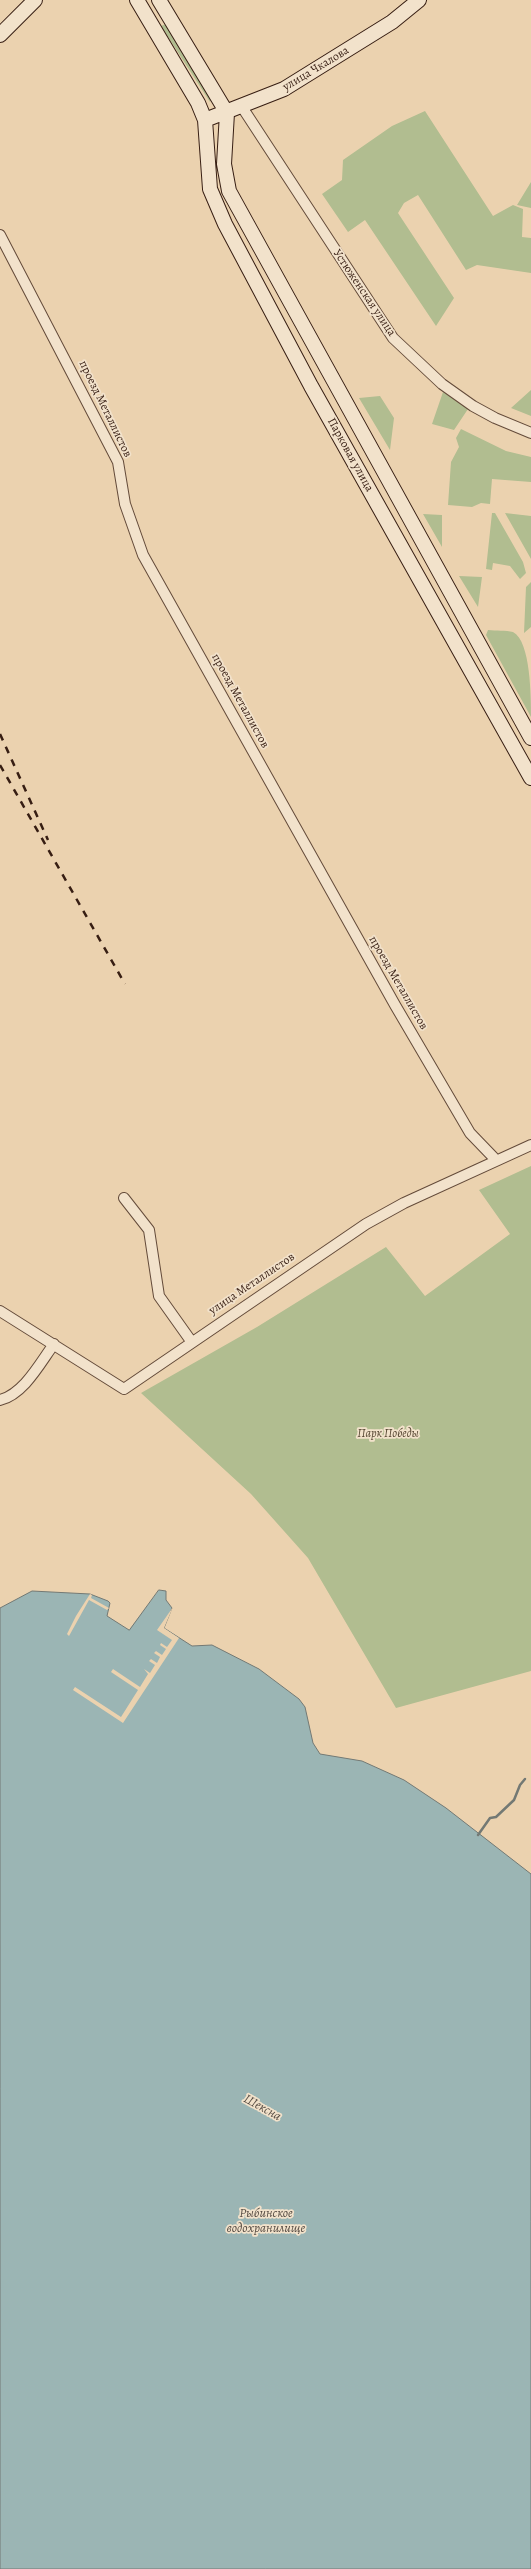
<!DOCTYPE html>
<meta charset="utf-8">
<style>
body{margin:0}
canvas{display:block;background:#ebd2af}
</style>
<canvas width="531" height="2569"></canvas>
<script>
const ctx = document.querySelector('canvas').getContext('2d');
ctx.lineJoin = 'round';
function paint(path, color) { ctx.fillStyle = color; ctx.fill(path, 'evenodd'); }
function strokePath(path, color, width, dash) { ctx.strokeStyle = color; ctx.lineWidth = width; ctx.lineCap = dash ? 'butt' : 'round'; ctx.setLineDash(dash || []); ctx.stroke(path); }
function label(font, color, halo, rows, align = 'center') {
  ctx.font = font + ' Alegreya,serif'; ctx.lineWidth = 3.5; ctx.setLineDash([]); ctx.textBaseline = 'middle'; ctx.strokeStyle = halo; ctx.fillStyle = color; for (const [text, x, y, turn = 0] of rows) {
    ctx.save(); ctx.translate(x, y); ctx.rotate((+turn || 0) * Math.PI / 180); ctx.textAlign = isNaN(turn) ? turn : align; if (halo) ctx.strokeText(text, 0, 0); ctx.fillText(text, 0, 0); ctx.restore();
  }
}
const green = new Path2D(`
 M166,24L211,99L210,102L161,26Z
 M425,111L493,216L513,205L523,209L522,237L531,238V273L477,265L466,270L418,195L404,203L398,213L454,298L436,326L365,220L348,232L322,194L342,180L343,160L392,126Z
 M531,182V208L517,205Z
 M531,390V416L511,408Z
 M443,392L468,409L454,430L432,424Z
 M380,396L394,418L390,450L359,398Z
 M461,429L506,451L531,457V482L492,479L490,504L481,503L472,507L448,505L451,462L459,447L456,438Z
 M492,513H495L523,562L526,573L520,579L510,566L493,563L492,570L486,569Z
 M505,513L531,516V559Z
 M423,514L442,515V547Z
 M459,576L482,577L478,607Z
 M531,582V627L524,633L526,587Z
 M488,630C496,631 506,630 513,632C531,641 531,698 531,717L486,635Z
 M531,1166V1671L396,1708L308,1558L251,1494L141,1393L257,1327L386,1247L425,1296L510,1234L479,1190Z`);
const water = new Path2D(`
 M159,1590L166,1591V1600L172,1608L164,1628L192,1646L212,1645L259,1669L299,1699L305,1707L313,1743L320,1754L362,1761L404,1780L446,1808L531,1874V2569H0V1608L32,1591L90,1594L108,1601L110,1603L107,1616L129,1630Z`);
const pier = new Path2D(`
 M90,1594L92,1595L91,1598L109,1608L107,1610L89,1600L69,1636L67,1634L76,1616Z
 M173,1607L164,1628L179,1638L123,1723L73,1690L75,1687L121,1717L138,1690L111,1672L113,1669L140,1687L148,1674L144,1669L150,1673L155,1665L149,1661L151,1659L157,1663L160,1657L154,1653L156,1651L162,1655L166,1649L160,1645L161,1643L167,1647L172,1640L157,1630Z`);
const stream = new Path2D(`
 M478,1835L490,1818L496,1817L514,1800L520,1785L525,1779`);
const street = new Path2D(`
 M242,107L393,338L442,384L473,406L495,418L531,433
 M0,235L118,462L125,504L143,555L395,1005L470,1133L496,1160
 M124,1198L149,1230L159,1296L191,1341
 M0,1311L124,1389L366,1224L404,1203L531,1145
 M0,1400C24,1394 40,1363 54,1344`);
const secondary = new Path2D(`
 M137,0L198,103L205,120L210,189L225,224L311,386L531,778
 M159,0L227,113L224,164L229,191L531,738
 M0,35L35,0
 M205,120L284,89L392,22L419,0`);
const rail = new Path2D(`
 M0,734L48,840
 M0,765L125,984`);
const streetNames = [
 ["улица Чкалова",316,69,-31],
 ["Устюженская улица",364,293,56],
 ["проезд Металлистов",105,409,64],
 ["Парковая улица",350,455,61],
 ["проезд Металлистов",240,701,61],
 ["проезд Металлистов",398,983,60],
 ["улица Металлистов",252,1284,-34]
];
const parkNames = [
 ["Парк Победы",388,1434]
];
const waterNames = [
 ["Шексна",262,2108,29],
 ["Рыбинское",266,2214],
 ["водохранилище",266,2229]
];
paint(green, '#b1bd90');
paint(water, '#9bb5b4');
strokePath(water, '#737974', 1);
paint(pier, '#ebd2af');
strokePath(stream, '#737974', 2.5);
strokePath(street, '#644b3a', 12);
strokePath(secondary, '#371e13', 16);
strokePath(street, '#f2e2cb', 10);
strokePath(secondary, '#f2e2cb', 14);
strokePath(rail, '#371e13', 2.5, [7, 7]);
label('12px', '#371e13', '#f2e2cb', streetNames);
label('italic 12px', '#564632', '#f2e2cb', parkNames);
label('italic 13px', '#554b43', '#f2e2cb', waterNames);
</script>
